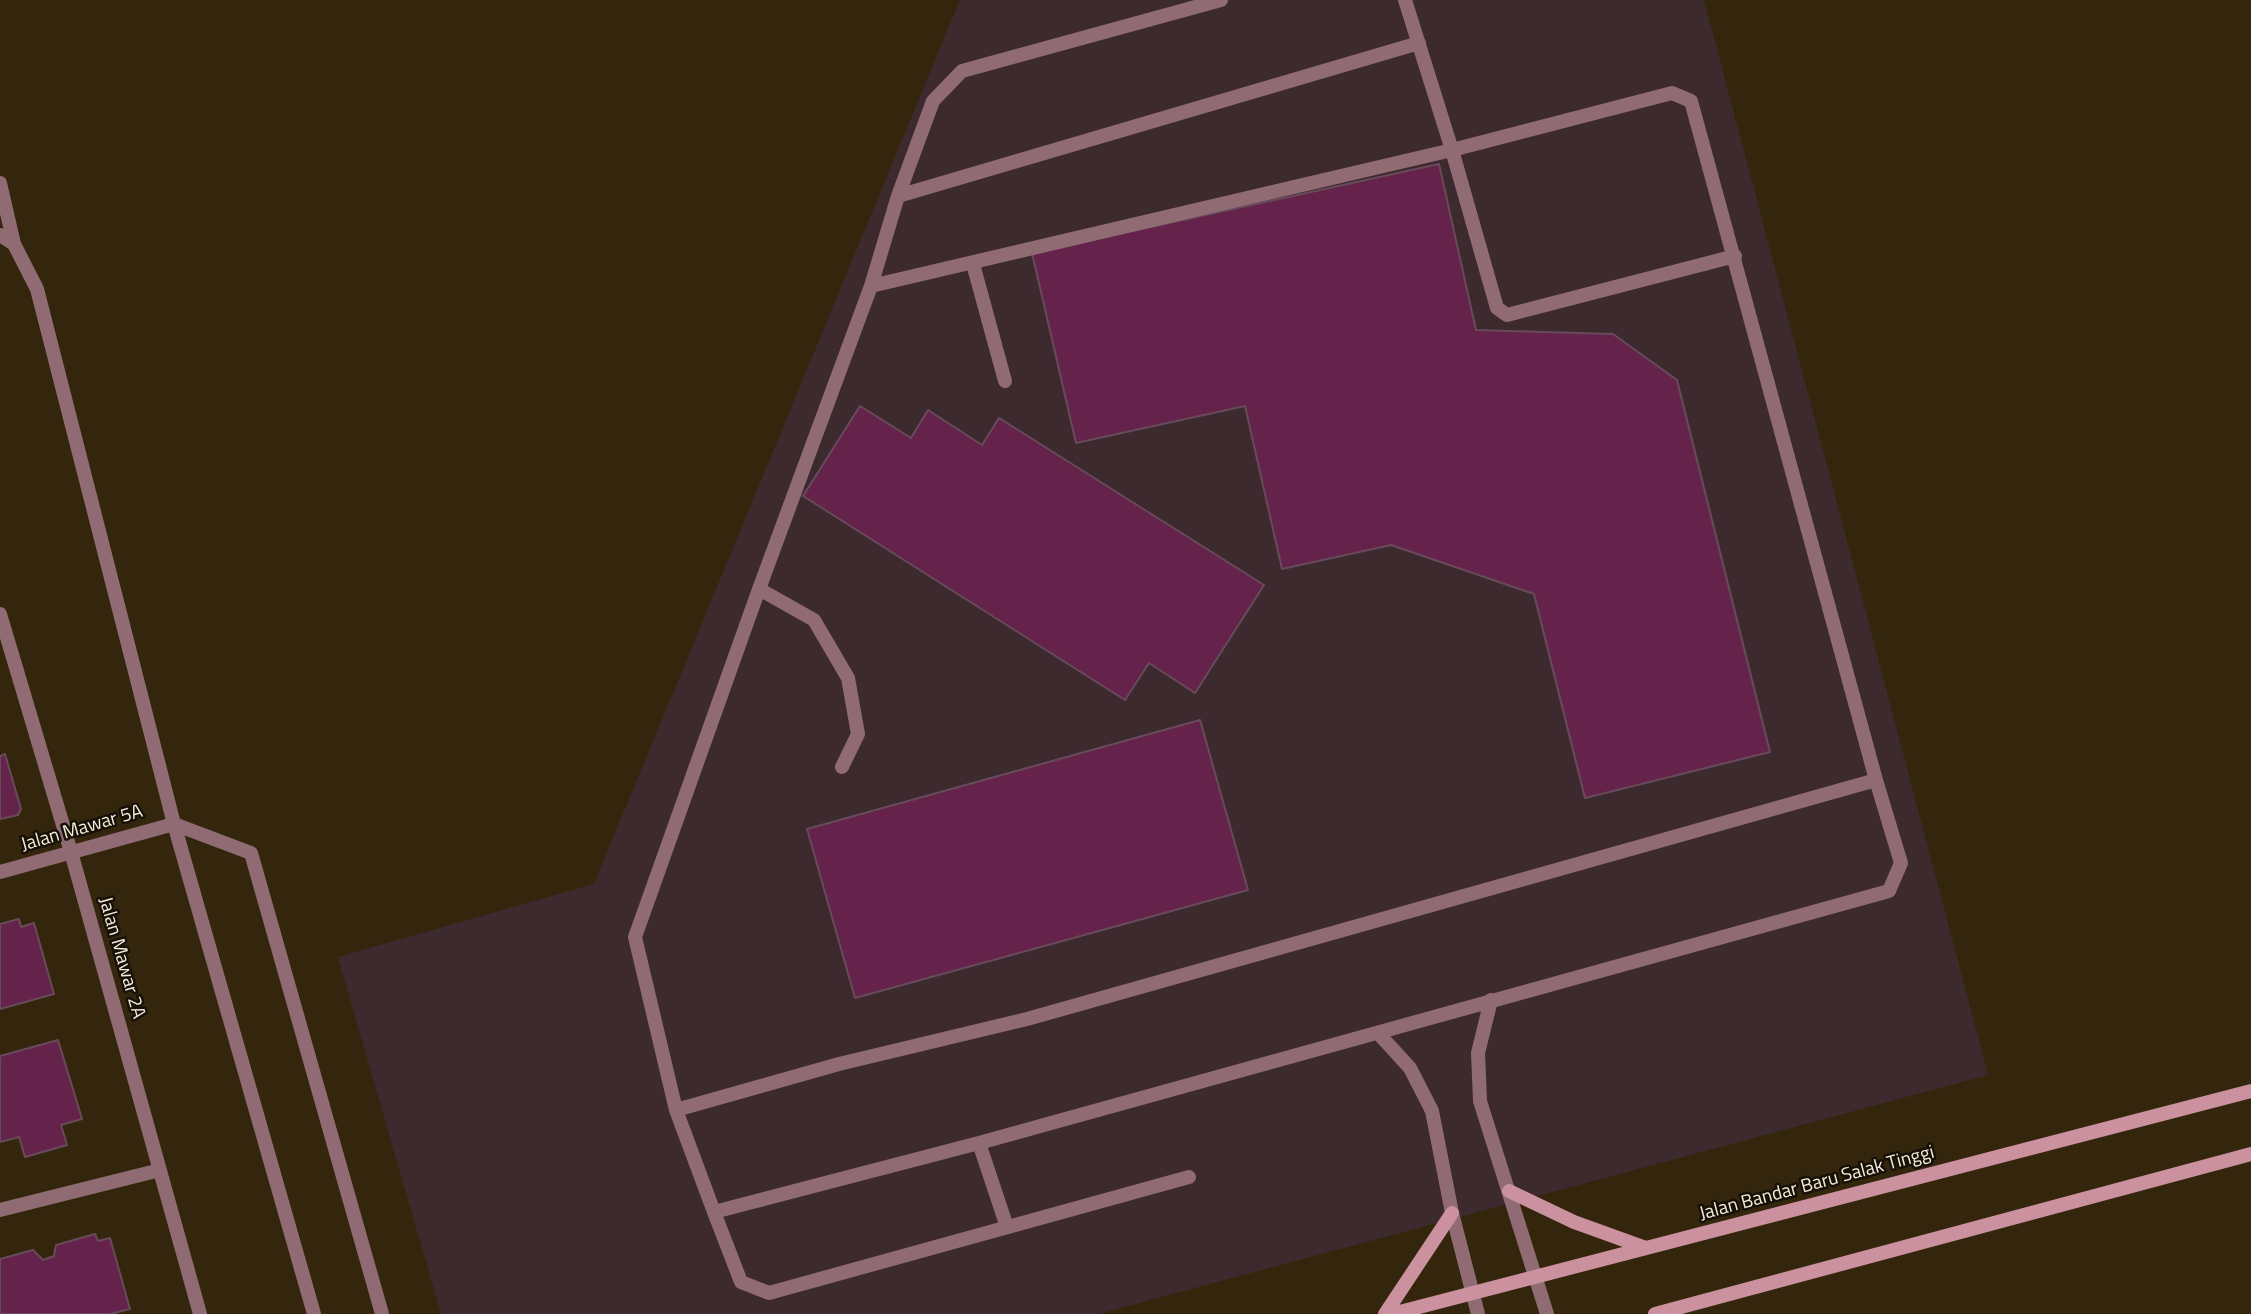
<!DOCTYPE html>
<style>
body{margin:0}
canvas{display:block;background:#34260d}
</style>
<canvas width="2251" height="1314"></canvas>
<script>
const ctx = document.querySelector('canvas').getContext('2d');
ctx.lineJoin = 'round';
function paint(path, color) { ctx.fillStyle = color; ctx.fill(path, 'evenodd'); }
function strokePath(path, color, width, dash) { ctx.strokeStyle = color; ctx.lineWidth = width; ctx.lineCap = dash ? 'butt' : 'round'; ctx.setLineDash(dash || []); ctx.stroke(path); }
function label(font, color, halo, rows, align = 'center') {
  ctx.font = font + ' "Titillium Web",sans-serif'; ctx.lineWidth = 5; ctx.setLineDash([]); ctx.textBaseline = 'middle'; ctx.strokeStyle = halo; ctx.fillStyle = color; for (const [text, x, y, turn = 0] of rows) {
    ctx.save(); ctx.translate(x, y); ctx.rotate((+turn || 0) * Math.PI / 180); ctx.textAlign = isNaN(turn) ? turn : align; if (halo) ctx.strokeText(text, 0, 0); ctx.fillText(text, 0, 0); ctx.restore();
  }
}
const industrial = new Path2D(`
 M960,0H1704L1988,1075L1098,1314H441L338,957L594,884Z`);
const building = new Path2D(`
 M1439,164L1476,330L1613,334L1677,380L1770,752L1585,798L1534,594L1391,545L1282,569L1245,406L1076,443L1032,253Z
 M860,406L911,438L928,410L982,445L999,418L1264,585L1195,693L1149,663L1125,700L803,496Z
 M1200,720L1248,890L855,998L807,829Z
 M5,754L21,809L18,815L0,819V756Z
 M19,919L21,927L34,923L54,994L0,1009V924Z
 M58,1040L82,1119L61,1125L67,1145L25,1157L19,1137L0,1142V1056Z
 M95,1234L98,1241L110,1238L130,1309L110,1314H0V1259L33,1250L43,1260L54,1256L56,1245Z`);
const service = new Path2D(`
 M1405,0L1452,150L1497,308L1507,315L1735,256
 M898,196L1419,43
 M973,264L1005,381
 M871,286L1452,150L1672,93L1691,101L1876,780L1901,863L1889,891L979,1143L714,1212L676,1110L635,937L759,589L871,286L898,196L933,101L962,71L1221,0
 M759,589L814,620L848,678L858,734L842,767
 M1491,1000L1478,1053L1480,1101L1547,1314
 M1378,1033L1410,1068L1432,1111L1452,1213L1478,1314
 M676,1110L839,1064L1027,1019L1876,780
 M979,1143L1007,1227
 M714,1212L741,1282L769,1293L1189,1177`);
const minor = new Path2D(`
 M0,183L14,244
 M0,235L14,244L37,289L174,824L314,1314
 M0,614L71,852L200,1314
 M174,824L251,853L382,1314
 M0,872L174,824
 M0,1210L160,1170`);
const secondary = new Path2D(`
 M1509,1191L1574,1222L1646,1248
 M1385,1314L1452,1213
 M1392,1314L2251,1091
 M1655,1314L2251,1154`);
const streetNames = [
 ["Jalan Mawar 5A",82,829,-16],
 ["Jalan Mawar 2A",121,958,74],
 ["Jalan Bandar Baru Salak Tinggi",1817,1184,-15]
];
paint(industrial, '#3d2a2e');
paint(building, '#65224b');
strokePath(building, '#674b5a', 2);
strokePath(service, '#906b74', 14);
strokePath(minor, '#906b74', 14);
strokePath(secondary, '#cc919f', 14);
label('19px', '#f4ebdc', '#161006', streetNames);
</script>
